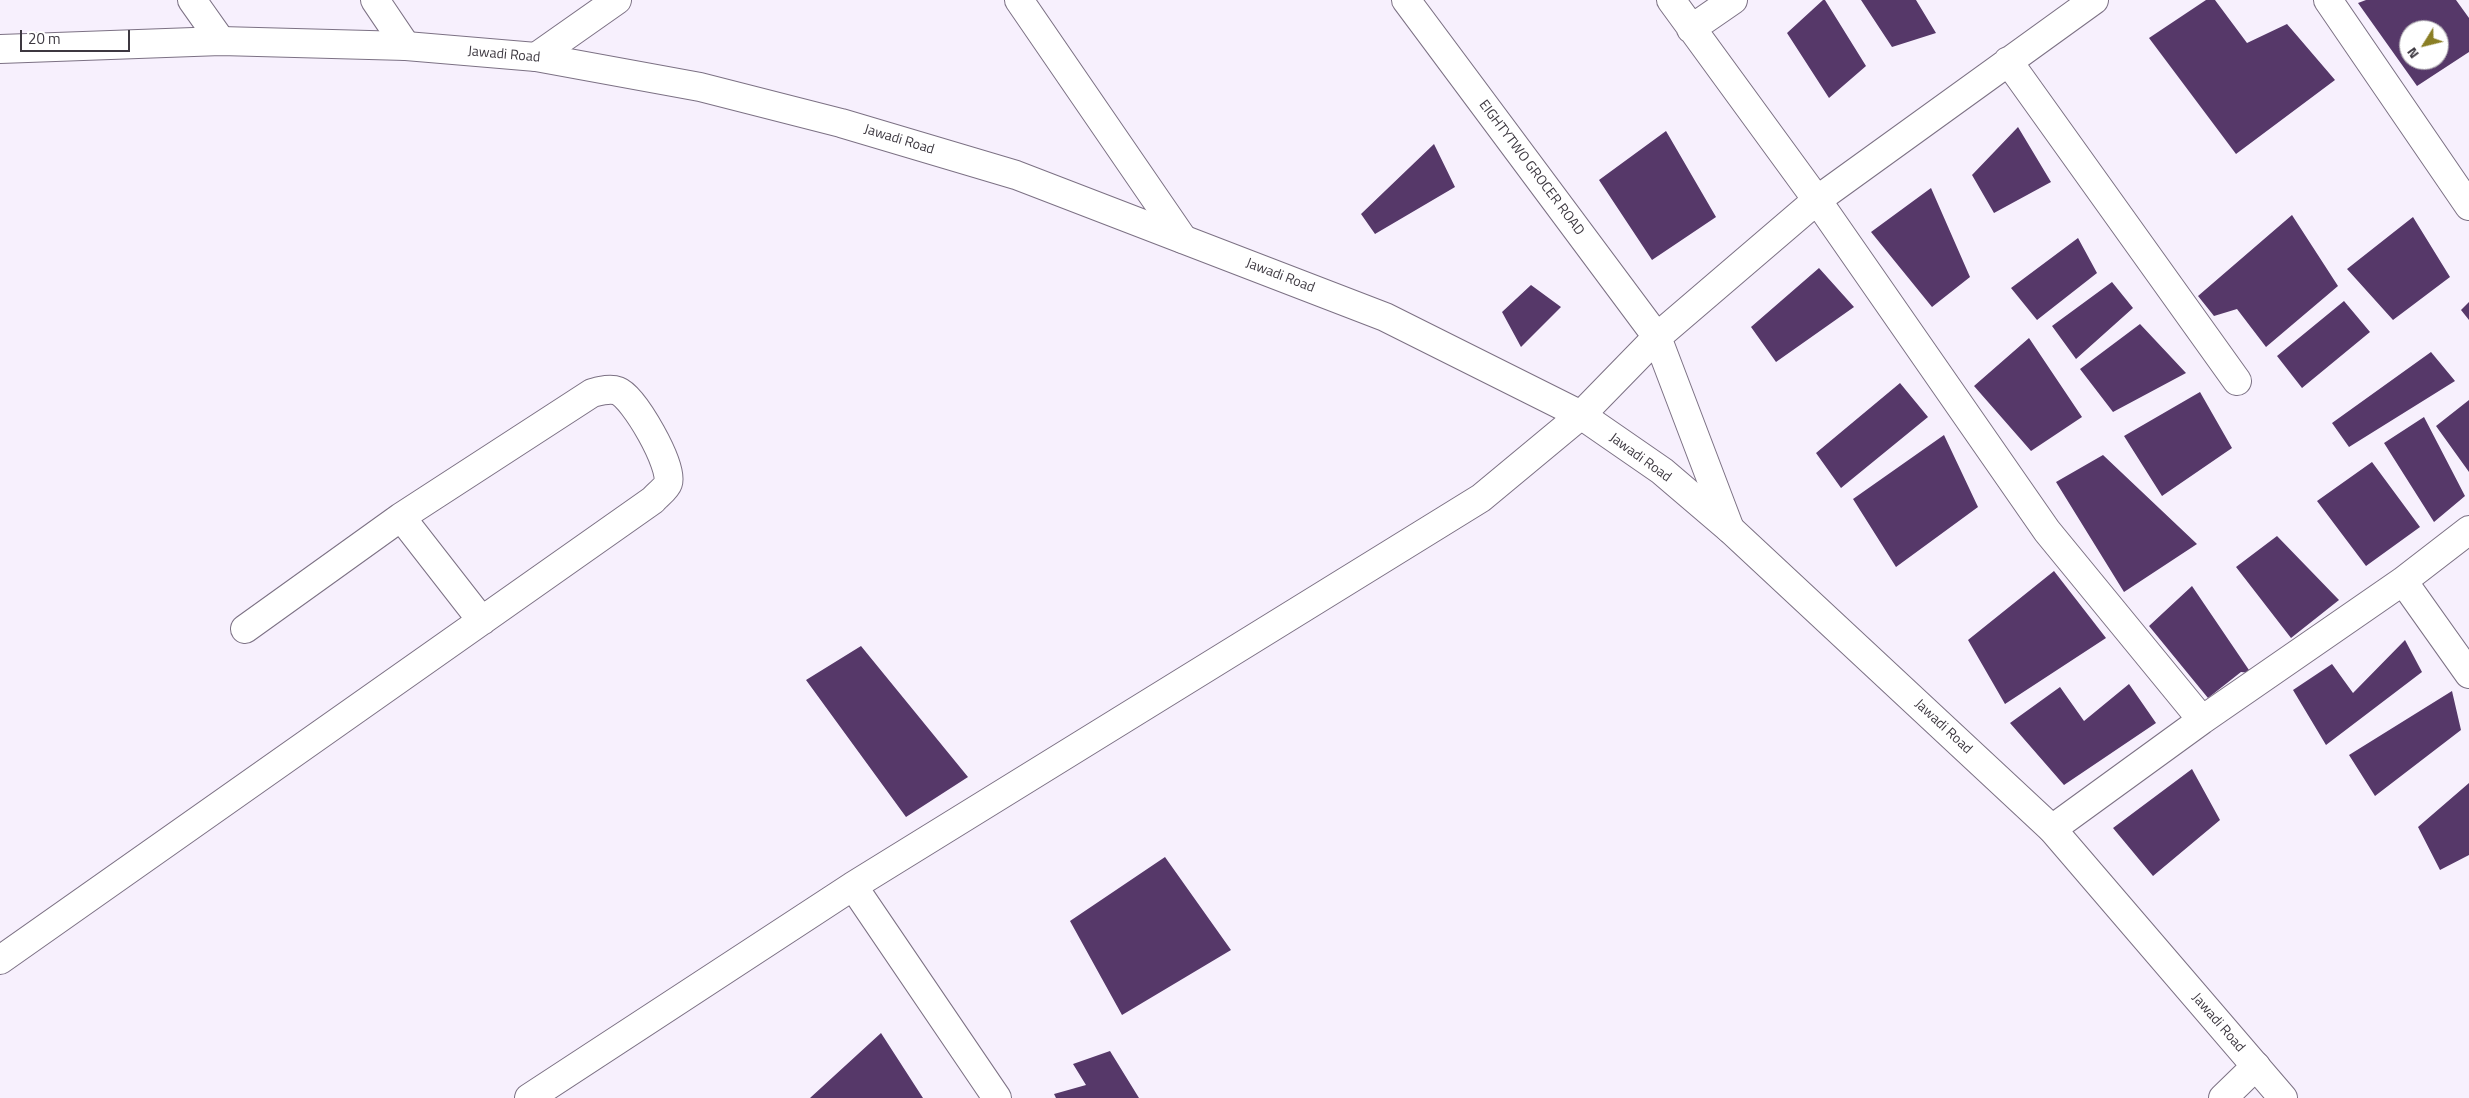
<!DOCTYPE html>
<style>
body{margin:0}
#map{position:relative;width:2469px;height:1098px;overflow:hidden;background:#f7f0fd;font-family:"Titillium Web",sans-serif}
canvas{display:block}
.north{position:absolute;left:2399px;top:20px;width:50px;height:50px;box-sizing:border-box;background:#fff;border:1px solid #b1afb3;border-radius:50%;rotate:234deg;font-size:14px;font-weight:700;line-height:20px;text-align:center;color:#3d3840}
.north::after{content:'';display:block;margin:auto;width:18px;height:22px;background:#8a7e24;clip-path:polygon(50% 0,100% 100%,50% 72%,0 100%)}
.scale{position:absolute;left:20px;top:30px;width:110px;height:22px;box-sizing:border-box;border:2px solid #3d3840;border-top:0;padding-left:6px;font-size:15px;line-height:18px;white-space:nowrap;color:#3d3840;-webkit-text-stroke:4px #fff;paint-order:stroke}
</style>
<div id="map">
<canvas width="2469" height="1098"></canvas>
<div class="north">N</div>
<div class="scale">20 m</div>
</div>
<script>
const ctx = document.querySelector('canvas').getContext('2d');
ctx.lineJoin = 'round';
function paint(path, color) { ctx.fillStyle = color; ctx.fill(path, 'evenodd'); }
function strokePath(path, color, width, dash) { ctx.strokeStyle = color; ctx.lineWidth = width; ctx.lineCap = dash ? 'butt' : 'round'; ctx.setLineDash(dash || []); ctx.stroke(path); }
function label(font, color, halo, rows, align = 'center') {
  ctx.font = font + ' "Titillium Web",sans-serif'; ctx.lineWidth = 5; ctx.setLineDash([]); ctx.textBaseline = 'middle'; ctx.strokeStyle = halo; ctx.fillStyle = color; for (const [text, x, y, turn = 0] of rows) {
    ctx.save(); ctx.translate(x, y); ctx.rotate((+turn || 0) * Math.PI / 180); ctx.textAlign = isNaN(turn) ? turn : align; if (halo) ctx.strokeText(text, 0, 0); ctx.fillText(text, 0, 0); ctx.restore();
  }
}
const building = new Path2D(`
 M1823,0H1825L1866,66L1829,98L1787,33Z
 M1861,0H1916L1936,33L1892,47Z
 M2206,0H2215L2247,43L2287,24L2335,80L2236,154L2149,38Z
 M2366,0H2456L2469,18V52L2417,86L2358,3ZM2409,30H2439V60H2409Z
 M2018,127L2051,182L1994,213L1972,175Z
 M1666,131L1716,217L1652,260L1599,180Z
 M1434,144L1455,187L1375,234L1361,214Z
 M1931,188L1970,277L1932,307L1871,232Z
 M2292,215L2338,286L2266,347L2237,309L2214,316L2198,296Z
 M2413,217L2450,277L2393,320L2347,269Z
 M2078,238L2097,273L2037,320L2011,288Z
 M1819,268L1854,307L1776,362L1751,327Z
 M2112,282L2133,308L2076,359L2052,326Z
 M1531,285L1561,307L1521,347L1502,312Z
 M2344,301L2370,332L2302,388L2277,356Z
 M2469,302V320L2461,310Z
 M2140,324L2186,373L2113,412L2080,369Z
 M2029,338L2082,417L2031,451L1974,386Z
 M2431,352L2455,381L2349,447L2332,423Z
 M1900,383L1928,417L1841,488L1816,453Z
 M2200,392L2232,448L2162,496L2124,436Z
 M2469,400V472L2436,426Z
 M2424,417L2465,496L2434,522L2384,443Z
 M1944,435L1978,507L1896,567L1853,499Z
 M2103,455L2197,544L2124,592L2056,482Z
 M2372,462L2420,527L2366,566L2317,501Z
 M2277,536L2339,600L2291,638L2236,567Z
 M2054,571L2106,638L2005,704L1968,640Z
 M2192,586L2251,673L2241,672L2208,698L2149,626Z
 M2405,640L2422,672L2326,745L2293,690L2332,664L2353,693Z
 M861,646L968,777L906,817L806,680Z
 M2129,684L2156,723L2064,785L2010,723L2060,687L2084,721Z
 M2452,691L2461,730L2375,796L2349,755Z
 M2192,769L2220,820L2153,876L2113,828Z
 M2469,783V855L2440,870L2418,827Z
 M1165,857L1231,950L1122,1015L1070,921Z
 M881,1033L923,1098H810Z
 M1110,1051L1139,1098H1056L1054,1094L1086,1085L1073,1064Z`);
const street = new Path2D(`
 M192,0L221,41
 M375,0L406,46
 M1019,0L1183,239
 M1406,0L1657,337L1730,529
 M1671,0L1817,200L2047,531L2202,720
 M2328,0L2469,206
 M1691,29L1733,0
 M536,57L617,0
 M2008,61L2237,381
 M401,517L482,621
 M2403,581L2469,674
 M2052,829L2202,720L2403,581L2469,530
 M0,960L653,500C657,495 666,489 668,483C674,467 634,397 618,391C610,388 600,391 592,393L401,517L245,629
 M529,1098L853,886
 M997,1098L853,886L1481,498L1581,415L1657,337L1817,200L2094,0
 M2223,1098L2256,1066`);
const secondary = new Path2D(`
 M0,49L221,41L406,46L536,57L700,87L841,123L1016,175L1385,317L1581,415L1662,471L1730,529L2052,829L2283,1098`);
const streetNames = [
 ["Jawadi Road",504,55,5],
 ["Jawadi Road",899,140,17],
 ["EIGHTYTWO GROCER ROAD",1531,168,53],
 ["Jawadi Road",1280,276,21],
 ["Jawadi Road",1640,458,36],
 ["Jawadi Road",1943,727,43],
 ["Jawadi Road",2218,1023,49]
];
paint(building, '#563869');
strokePath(street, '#7c7184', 30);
strokePath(secondary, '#7c7184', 30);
strokePath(street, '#fff', 28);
strokePath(secondary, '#fff', 28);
label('14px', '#3d3840', '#fff', streetNames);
</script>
